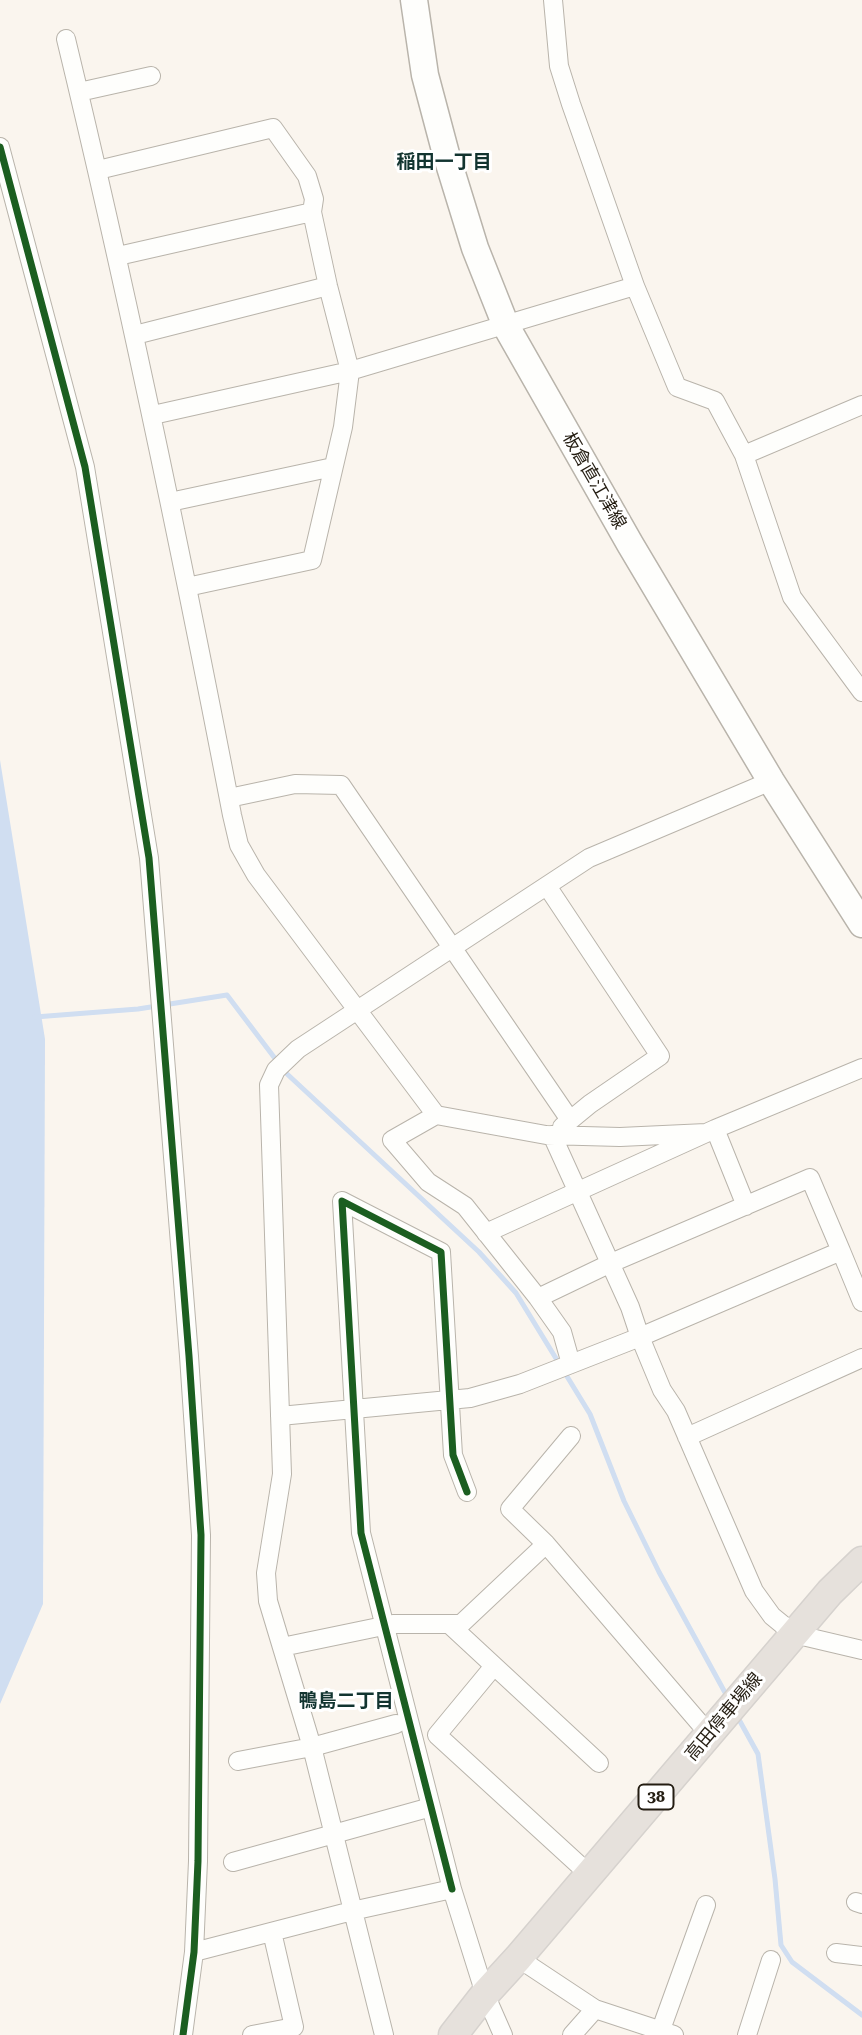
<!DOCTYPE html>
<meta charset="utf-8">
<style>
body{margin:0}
canvas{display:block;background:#faf5ee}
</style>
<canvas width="862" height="2035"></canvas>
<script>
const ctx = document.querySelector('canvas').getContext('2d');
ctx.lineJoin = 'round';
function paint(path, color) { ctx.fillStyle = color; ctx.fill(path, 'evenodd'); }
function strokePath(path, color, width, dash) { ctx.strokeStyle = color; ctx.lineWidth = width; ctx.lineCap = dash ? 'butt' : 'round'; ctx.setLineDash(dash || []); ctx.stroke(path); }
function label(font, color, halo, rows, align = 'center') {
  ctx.font = font + ' "Roboto Serif","Noto Sans JP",serif'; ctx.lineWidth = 6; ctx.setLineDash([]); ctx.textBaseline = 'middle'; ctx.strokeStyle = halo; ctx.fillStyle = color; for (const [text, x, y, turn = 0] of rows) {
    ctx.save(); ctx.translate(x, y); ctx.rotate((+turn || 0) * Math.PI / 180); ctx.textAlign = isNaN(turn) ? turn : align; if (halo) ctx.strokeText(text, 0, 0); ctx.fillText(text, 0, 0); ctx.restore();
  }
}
const water = new Path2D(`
 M0,760L45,1039L43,1604L0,1704Z`);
const stream = new Path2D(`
 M35,1017L138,1009L227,995L286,1073L479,1252L516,1293L590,1414L624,1501L659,1572L728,1698
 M737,1716L758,1754L775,1879L781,1945L792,1962L862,2015`);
const minor = new Path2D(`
 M553,0L559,66L571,104L635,286L677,387L715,401L744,455L792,597L862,692
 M66,39C128,296 182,555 232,815L239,845L256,875L436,1115L546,1135L620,1137L706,1133
 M79,92L151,76
 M0,147L85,467L149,858L189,1356L201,1535L198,1861L194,1952L183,2035
 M98,170L273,128L307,176L314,199L312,212L328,286L350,371L343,427L312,560L187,587
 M118,256L312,212
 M135,335L328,286
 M153,415L350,371L635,286
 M744,455L862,405
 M170,502L333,467
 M229,798L295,784L341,785L570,1120
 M547,886L660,1056L590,1104L562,1127
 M436,1115L392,1140L428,1182L465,1206L538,1298
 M715,1129L746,1206
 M552,1135L630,1307L640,1337L662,1390L676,1411L754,1591L772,1616L794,1634L862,1650
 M486,1233L715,1129L862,1068
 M571,1364L562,1332L538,1298L611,1263L810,1178L841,1251
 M280,1416L470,1398L520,1384L640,1337L841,1251L862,1302
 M687,1437L862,1358
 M546,1544L510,1509L571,1436
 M449,1624L599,1763
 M282,1647L393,1624H461L546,1544L709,1734
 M494,1666L437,1735L590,1875
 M238,1761L312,1747L396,1724
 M233,1862L431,1807
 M452,1889L361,1533L342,1201L441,1252L453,1455L467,1492
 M856,1902L862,1904
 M194,1952L352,1911L452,1889L485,1994L503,2035
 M836,1953L862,1956
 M518,1958L595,2009L674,2035
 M252,2035L294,2027L272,1932
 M384,2035L312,1747L268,1601L266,1573L282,1474L269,1085L276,1070L298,1049L589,858L771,781
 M572,2035L595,2009
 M659,2035L706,1905
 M747,2035L771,1960`);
const secondary = new Path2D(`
 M414,0L425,75L446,154L475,248L506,326L630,544L771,781L862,924`);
const primary = new Path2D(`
 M453,2035L485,1994L518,1958L830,1592L862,1561`);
const cycleway = new Path2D(`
 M0,147L85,467L149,858L189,1356L201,1535L198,1861L194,1952L183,2035
 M452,1889L361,1533L342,1201L441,1252L453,1455L467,1492`);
const shields = [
 [656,1797,35]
];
const shieldNames = [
 ["38",656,1797]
];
const streetNames = [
 ["板倉直江津線",594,481,60],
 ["高田停車場線",724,1717,-50]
];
const neighbourhoodNames = [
 ["稲田一丁目",444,162],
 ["鴨島二丁目",346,1701]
];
paint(water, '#d0def1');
strokePath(stream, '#d0def1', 5);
strokePath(minor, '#b9b4ab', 20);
strokePath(secondary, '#b9b4ab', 29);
strokePath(primary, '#d6d2ce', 31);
strokePath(minor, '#fefefc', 18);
strokePath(secondary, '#fefefc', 26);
strokePath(primary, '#e6e1dc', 28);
strokePath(cycleway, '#1b5e20', 7);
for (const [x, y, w] of shields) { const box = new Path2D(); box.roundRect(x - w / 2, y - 12.5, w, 25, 5); ctx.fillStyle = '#fff'; ctx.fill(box); strokePath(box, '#241d12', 2); }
label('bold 16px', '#241d12', null, shieldNames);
label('18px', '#241d12', '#fff', streetNames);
label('bold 19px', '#123430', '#fff', neighbourhoodNames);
</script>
